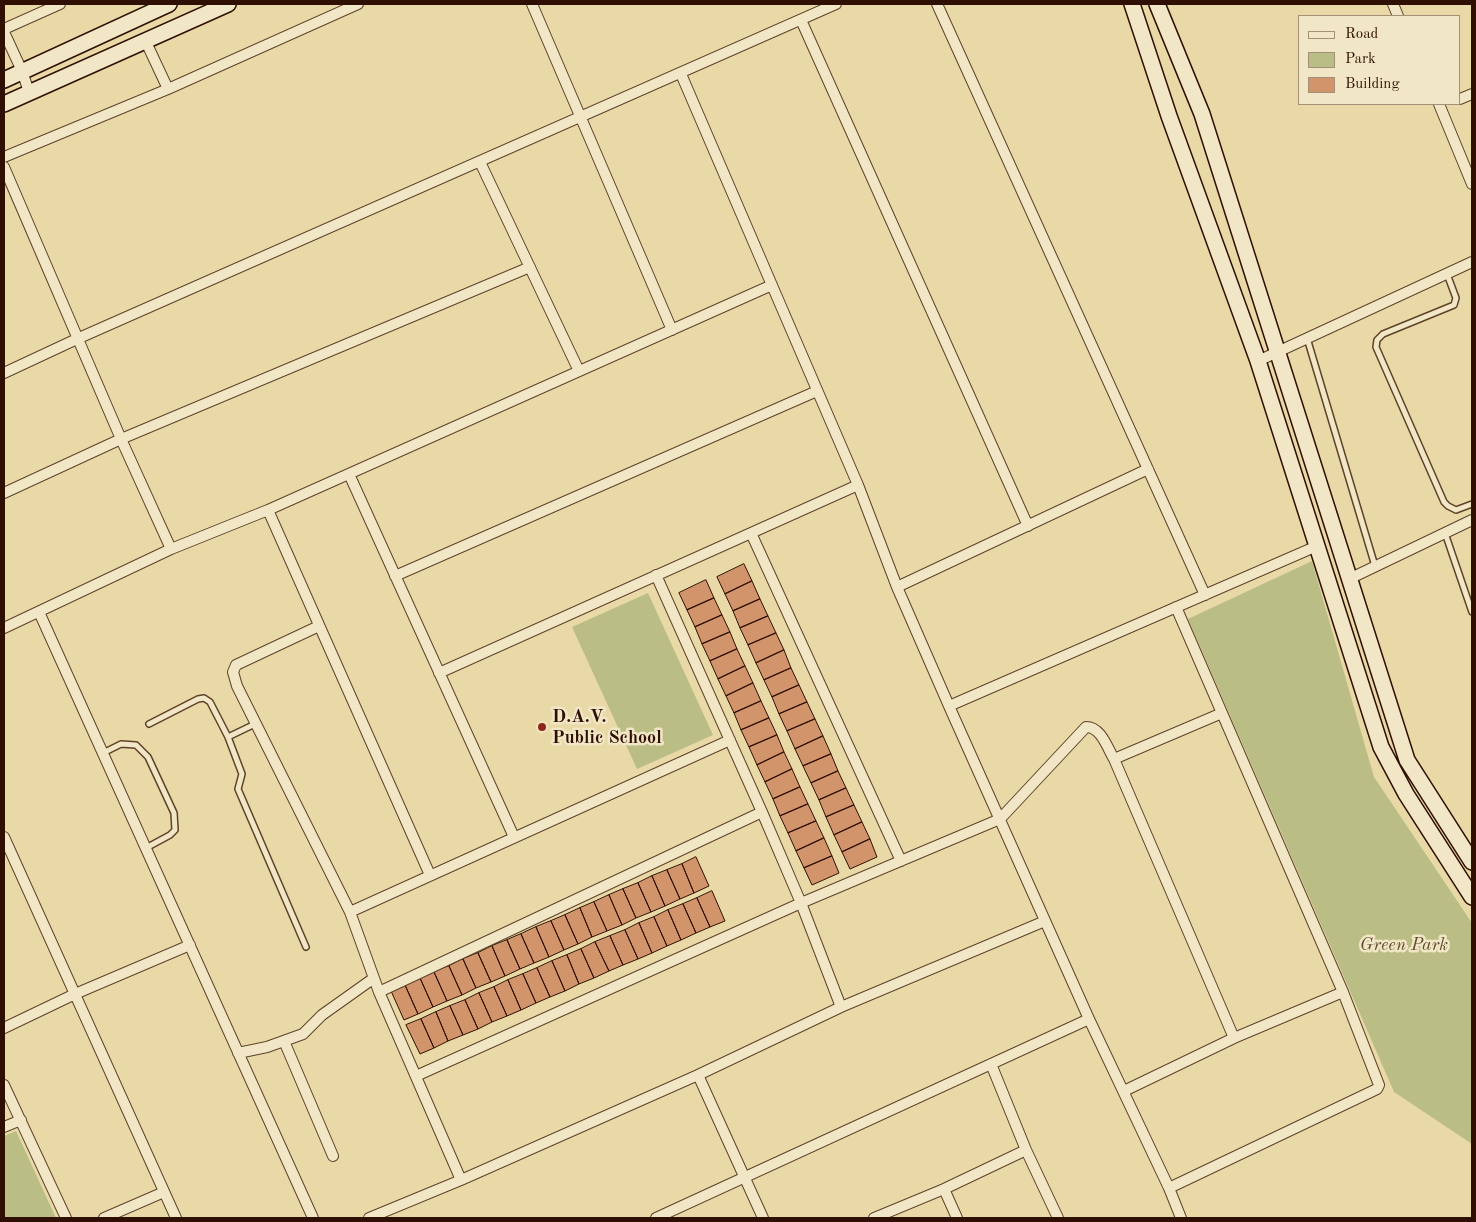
<!DOCTYPE html>
<style>
body{margin:0}
#map{position:relative;width:1476px;height:1222px;overflow:hidden;background:#e9d9a6;font-family:"Old Standard TT",serif}
canvas{display:block}
.frame{position:absolute;inset:0;border:5px solid #2f0f01;pointer-events:none}
.legend{position:absolute;left:1298px;top:15px;width:162px;height:90px;box-sizing:border-box;background:#f1e6c5;border:1px solid #a39077;margin:0;padding:6px 9px;list-style:none;font-size:15px;color:#2f0f01}
.legend li{display:flex;align-items:center;gap:10px;height:25px}
.legend b{width:25px;border:1px solid #a39077}
</style>
<div id="map">
<canvas width="1476" height="1222"></canvas>
<div class="frame"></div>
<ul class="legend">
<li><b style="height:6px;background:#f1e6c5"></b>Road</li>
<li><b style="height:14px;background:#babe84"></b>Park</li>
<li><b style="height:14px;background:#d1946b"></b>Building</li>
</ul>
</div>
<script>
const ctx = document.querySelector('canvas').getContext('2d');
ctx.lineJoin = 'round';
function paint(path, color) { ctx.fillStyle = color; ctx.fill(path, 'evenodd'); }
function strokePath(path, color, width, dash) { ctx.strokeStyle = color; ctx.lineWidth = width; ctx.lineCap = dash ? 'butt' : 'round'; ctx.setLineDash(dash || []); ctx.stroke(path); }
function label(font, color, halo, rows, align = 'center') {
  ctx.font = font + ' "Old Standard TT",serif'; ctx.lineWidth = 5; ctx.setLineDash([]); ctx.textBaseline = 'middle'; ctx.strokeStyle = halo; ctx.fillStyle = color; for (const [text, x, y, turn = 0] of rows) {
    ctx.save(); ctx.translate(x, y); ctx.rotate((+turn || 0) * Math.PI / 180); ctx.textAlign = isNaN(turn) ? turn : align; if (halo) ctx.strokeText(text, 0, 0); ctx.fillText(text, 0, 0); ctx.restore();
  }
}
const green = new Path2D(`
 M1312,561L1374,777L1472,923V1144L1394,1092L1188,619Z
 M648,593L713,735L637,769L572,627Z
 M16,1131L56,1218H4V1136Z`);
const building = new Path2D(`
 M744,564L752,581L725,594L717,577Z
 M706,580L714,598L687,610L679,593Z
 M752,581L760,599L733,611L725,594Z
 M714,598L722,615L695,627L687,610Z
 M760,599L768,616L740,628L733,611Z
 M722,615L730,632L702,644L695,627Z
 M768,616L776,633L748,645L740,628Z
 M730,632L737,649L710,661L702,644Z
 M776,633L784,650L756,663L748,645Z
 M737,649L745,666L718,679L710,661Z
 M784,650L791,668L764,680L756,663Z
 M745,666L753,683L726,696L718,679Z
 M791,668L799,685L772,697L764,680Z
 M753,683L761,701L734,713L726,696Z
 M799,685L807,702L779,714L772,697Z
 M761,701L769,718L741,730L734,713Z
 M807,702L815,719L787,731L779,714Z
 M769,718L777,735L749,747L741,730Z
 M815,719L823,736L795,749L787,731Z
 M777,735L784,752L757,765L749,747Z
 M823,736L831,754L803,766L795,749Z
 M784,752L792,769L765,782L757,765Z
 M831,754L838,771L811,783L803,766Z
 M792,769L800,787L773,799L765,782Z
 M838,771L846,788L819,800L811,783Z
 M800,787L808,804L780,816L773,799Z
 M846,788L854,805L826,817L819,800Z
 M808,804L816,821L788,833L780,816Z
 M854,805L862,822L834,835L826,817Z
 M816,821L824,838L796,851L788,833Z
 M862,822L870,839L842,852L834,835Z
 M824,838L832,856L804,868L796,851Z
 M870,839L877,857L850,869L842,852Z
 M832,856L839,873L812,885L804,868Z
 M696,857L709,886L694,893L682,864Z
 M682,864L694,893L680,899L667,870Z
 M667,870L680,899L665,906L652,876Z
 M652,876L665,906L651,912L638,883Z
 M638,883L651,912L636,918L623,889Z
 M623,889L636,918L622,925L609,895Z
 M712,891L725,921L710,927L697,898Z
 M609,895L622,925L607,931L594,902Z
 M697,898L710,927L696,933L683,904Z
 M594,902L607,931L592,937L580,908Z
 M683,904L696,933L681,940L668,910Z
 M580,908L592,937L578,944L565,915Z
 M668,910L681,940L667,946L654,917Z
 M565,915L578,944L564,950L551,921Z
 M654,917L667,946L652,953L639,923Z
 M551,921L564,950L549,957L536,927Z
 M639,923L652,953L638,959L625,930Z
 M536,927L549,957L534,963L521,934Z
 M625,930L638,959L623,965L610,936Z
 M521,934L534,963L520,969L507,940Z
 M610,936L623,965L609,971L595,942Z
 M507,940L520,969L505,976L492,946Z
 M595,942L609,971L594,978L581,949Z
 M492,946L505,976L491,982L478,953Z
 M581,949L594,978L579,984L567,955Z
 M478,953L491,982L476,988L463,959Z
 M567,955L579,984L565,991L552,961Z
 M463,959L476,988L462,995L449,966Z
 M552,961L565,991L550,997L537,968Z
 M449,966L462,995L447,1001L434,972Z
 M537,968L550,997L536,1003L523,974Z
 M434,972L447,1001L433,1007L420,978Z
 M523,974L536,1003L521,1010L508,980Z
 M420,978L433,1007L418,1014L405,985Z
 M508,980L521,1010L507,1016L494,987Z
 M405,985L418,1014L404,1020L391,991Z
 M494,987L507,1016L492,1022L479,993Z
 M479,993L492,1022L478,1029L465,1000Z
 M465,1000L478,1029L463,1035L450,1006Z
 M450,1006L463,1035L448,1041L436,1012Z
 M436,1012L448,1041L434,1048L421,1019Z
 M421,1019L434,1048L420,1054L406,1025Z`);
const lane = new Path2D(`
 M1447,274L1456,298L1454,305L1383,334L1377,340L1376,347L1444,502L1448,506L1456,510L1472,504
 M1307,338L1375,566
 M1445,533L1472,612
 M149,724L198,699L204,698L210,702L228,737
 M255,724L228,737L242,774L238,789L306,947
 M103,753L121,744L136,745L148,757L174,813L175,830L170,835L146,848`);
const street = new Path2D(`
 M532,4L672,330
 M937,4L1205,595
 M1393,4L1398,16
 M801,20L1028,526
 M4,29L60,4
 M4,32L22,71L29,92
 M146,42L168,89
 M681,74L858,485L897,587L949,706L1089,1019L1169,1188L1181,1218
 M1460,99L1472,94
 M1439,104L1472,184
 M4,157L168,89L358,4
 M480,162L579,371
 M4,167L121,439L171,549
 M1258,361L1472,262
 M4,373L79,338L836,4
 M349,474L514,837
 M4,493L121,439L530,267
 M268,510L430,875
 M751,533L901,861
 M656,575L762,812L801,903L841,1007
 M395,576L817,391
 M1349,579L1472,520
 M897,587L1148,469
 M39,612L313,1218
 M319,626L236,665L233,672L237,686L350,912L379,992L461,1180
 M4,628L171,549L268,510L772,285
 M439,673L858,485
 M949,706L1317,546
 M1114,759L1222,713
 M4,837L176,1218
 M350,912L730,740
 M379,992L762,812
 M4,1028L75,994L190,945
 M284,1041L333,1156
 M238,1053L267,1047L303,1034L322,1015L374,978
 M991,1064L1026,1150L1058,1218
 M698,1075L763,1218
 M416,1076L801,903L1000,819L1086,727C1101,727 1107,747 1114,759L1234,1038
 M4,1085L66,1218
 M1124,1091L1234,1038L1343,992
 M4,1127L21,1120
 M1169,1188L1377,1089L1379,1085L1343,992L1176,607
 M944,1189L957,1218
 M104,1218L164,1192
 M369,1218L461,1180L698,1075L841,1007L1045,921
 M656,1218L1089,1019
 M874,1218L944,1189L1026,1150`);
const secondary = new Path2D(`
 M1132,4L1169,116L1258,361L1381,747L1406,794L1472,897
 M1157,4L1202,114L1407,760L1472,862
 M4,80L169,4
 M4,104L228,4`);
const markers = [
 [542,727,5,"#8f2418"]
];
const poiNames = [
 ["D.A.V.",552,717],
 ["Public School",552,738]
];
const parkNames = [
 ["Green Park",1404,945]
];
paint(green, '#babe84');
paint(building, '#d1946b');
strokePath(building, '#2f0f01', 1);
strokePath(lane, '#5e422a', 8);
strokePath(street, '#5e422a', 12);
strokePath(secondary, '#2f0f01', 18);
strokePath(lane, '#f1e6c5', 5);
strokePath(street, '#f1e6c5', 10);
strokePath(secondary, '#f1e6c5', 15);
for (const [x, y, r, color] of markers) { const dot = new Path2D(); dot.arc(x, y, r, 0, 2 * Math.PI); ctx.fillStyle = color; ctx.fill(dot); strokePath(dot, '#f1e6c5', 2); }
label('bold 18px', '#2f0f01', '#f1e6c5', poiNames, 'left');
label('italic 18px', '#604c2f', '#f1e6c5', parkNames);
</script>
